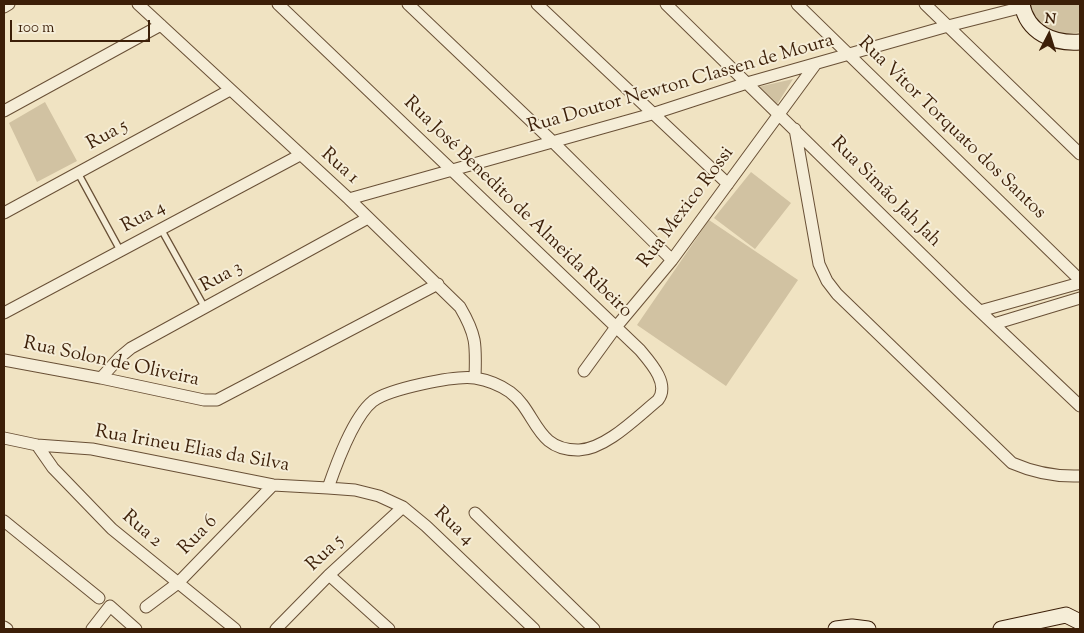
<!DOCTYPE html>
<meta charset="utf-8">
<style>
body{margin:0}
#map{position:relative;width:1084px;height:633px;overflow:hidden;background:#f0e3c2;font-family:"Sorts Mill Goudy",serif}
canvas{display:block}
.frame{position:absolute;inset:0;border:5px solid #3c1f08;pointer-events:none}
.north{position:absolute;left:1024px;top:10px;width:50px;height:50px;-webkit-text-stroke:4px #f5edd7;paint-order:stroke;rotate:5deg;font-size:14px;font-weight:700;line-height:20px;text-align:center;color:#3c1f08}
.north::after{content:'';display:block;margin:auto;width:18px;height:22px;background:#3c1f08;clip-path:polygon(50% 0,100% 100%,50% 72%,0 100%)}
.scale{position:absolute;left:10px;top:20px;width:140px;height:22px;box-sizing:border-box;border:2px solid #3c1f08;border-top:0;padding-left:6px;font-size:15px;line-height:18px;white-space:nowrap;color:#3c1f08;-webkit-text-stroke:4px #f5edd7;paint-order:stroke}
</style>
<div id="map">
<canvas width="1084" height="633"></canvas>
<div class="frame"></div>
<div class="north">N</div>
<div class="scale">100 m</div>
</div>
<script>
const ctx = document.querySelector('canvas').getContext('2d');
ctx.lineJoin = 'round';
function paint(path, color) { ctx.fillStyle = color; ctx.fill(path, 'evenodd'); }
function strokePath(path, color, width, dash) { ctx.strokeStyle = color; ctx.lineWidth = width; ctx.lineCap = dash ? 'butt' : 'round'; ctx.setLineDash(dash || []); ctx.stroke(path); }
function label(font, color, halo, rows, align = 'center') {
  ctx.font = font + ' "Sorts Mill Goudy",serif'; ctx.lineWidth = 4; ctx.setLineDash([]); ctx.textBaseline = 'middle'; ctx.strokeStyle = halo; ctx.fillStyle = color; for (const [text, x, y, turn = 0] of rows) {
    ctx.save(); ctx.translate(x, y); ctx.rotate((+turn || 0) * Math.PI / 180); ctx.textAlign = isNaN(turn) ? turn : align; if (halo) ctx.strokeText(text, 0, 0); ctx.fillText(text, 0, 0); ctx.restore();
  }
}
const green = new Path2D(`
 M1029,4H1080V32C1056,38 1037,27 1029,4Z
 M793,79L776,106L758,87Z
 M45,102L77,161L37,182L9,123Z
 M751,172L791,203L755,249L714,218Z
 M709,220L798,280L726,386L637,325Z`);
const lane = new Path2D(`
 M78,173L120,250
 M161,229L205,308`);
const street = new Path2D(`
 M138,4L349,199L460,307C477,336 476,345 475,378
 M408,4L552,141L672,260
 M537,4L728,184
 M666,4L966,298L1080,406
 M797,4L1080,280
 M925,4L1080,154
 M4,7L9,4
 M4,111L161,25
 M795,129L819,264L827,281L837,294L1012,463C1035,473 1055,477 1080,476
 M349,199L652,114L747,83L948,26L1023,7
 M4,213L230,90
 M980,311L1080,283
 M4,313L300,155
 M994,324L1080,298
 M4,360L101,378L204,400H217L438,284
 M584,371L616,327L672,260L815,65
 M101,378L119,358L131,348L368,218
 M4,438L37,445L92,449L273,485L328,488C336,465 353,417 373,401C389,389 455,375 475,378C487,380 500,385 510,392C537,412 535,451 579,450C606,449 637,417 658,400C670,384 651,363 640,350L278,4
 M37,445L53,468L112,529L235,629
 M328,488L355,490L379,496L403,507L426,526L534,629
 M475,513L594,629
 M4,521L99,598
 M329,575L389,629
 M146,607L178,583L273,485
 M4,627L7,629
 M92,629L110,606L136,629
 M276,629L329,575L403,507`);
const secondary = new Path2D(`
 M1022,4C1027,33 1054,44 1080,42
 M836,629L852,627L868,629
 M1001,629L1066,615L1080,622`);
const streetNames = [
 ["Rua Doutor Newton Classen de Moura",681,85,-16],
 ["Rua Vitor Torquato dos Santos",951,129,44],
 ["Rua 5",108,136,-29],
 ["Rua 1",339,167,42],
 ["Rua Simão Jah Jah",885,193,45],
 ["Rua José Benedito de Almeida Ribeiro",517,208,44],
 ["Rua Mexico Rossi",687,208,-53],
 ["Rua 4",144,218,-28],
 ["Rua 3",222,278,-29],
 ["Rua Solon de Oliveira",111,363,12],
 ["Rua Irineu Elias da Silva",192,450,10],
 ["Rua 4",453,527,43],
 ["Rua 2",141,530,41],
 ["Rua 6",199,536,-46],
 ["Rua 5",326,554,-44]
];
paint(green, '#d1c2a2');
strokePath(lane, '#695036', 8);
strokePath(street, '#695036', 13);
strokePath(secondary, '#3c1f08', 17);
strokePath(lane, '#f5edd7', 5.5);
strokePath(street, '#f5edd7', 11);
strokePath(secondary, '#f5edd7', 15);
label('19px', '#3c1f08', '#f5edd7', streetNames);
</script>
